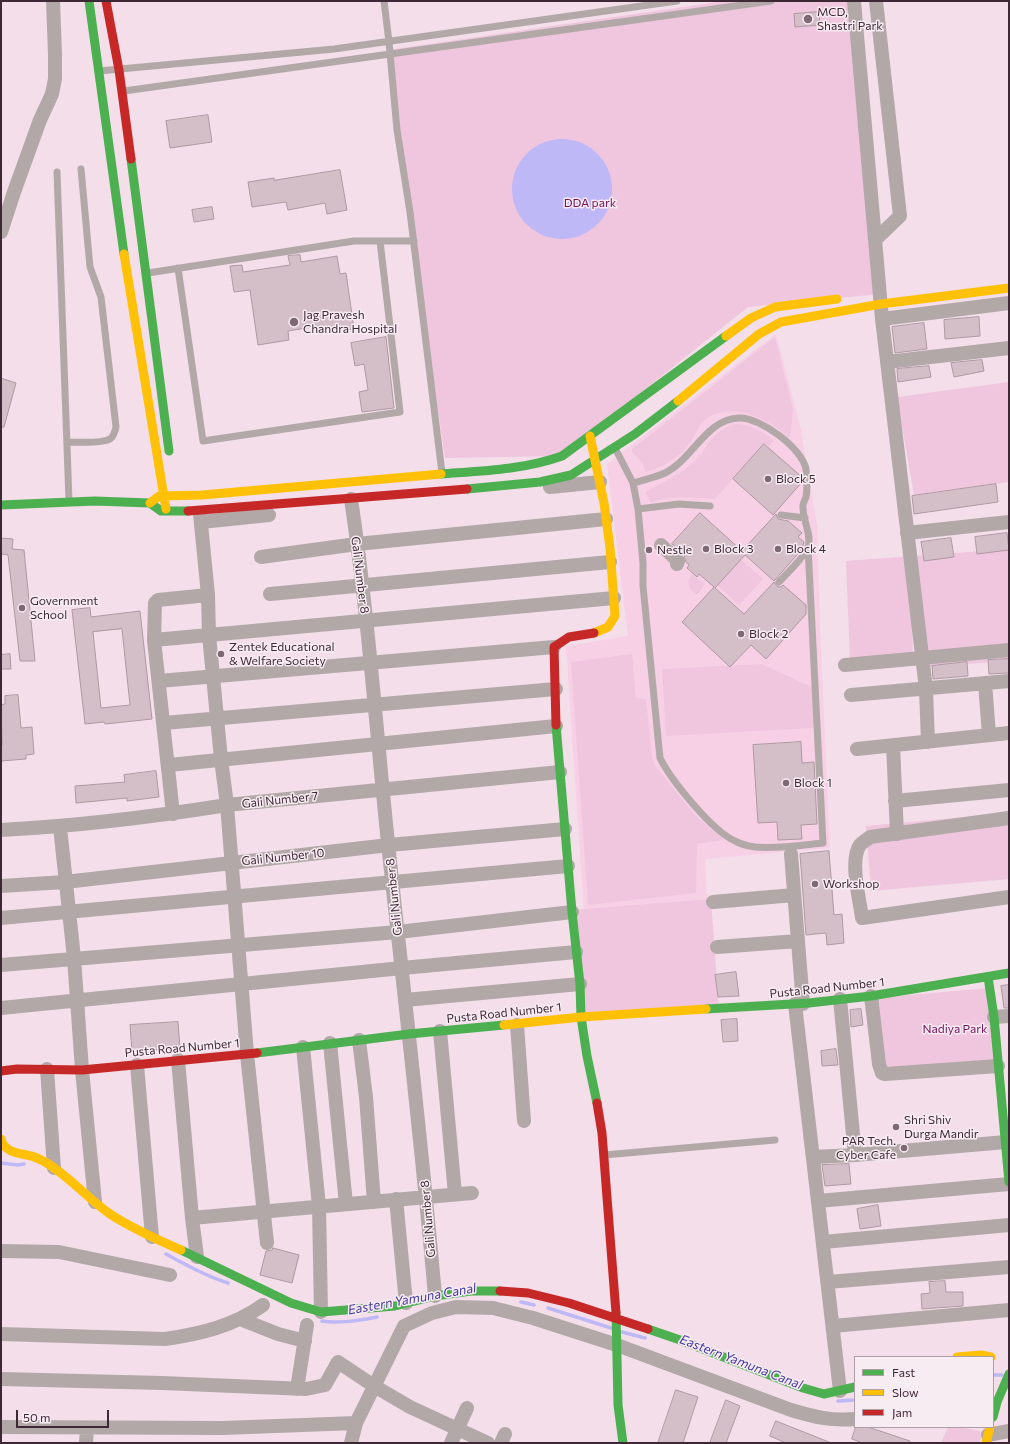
<!DOCTYPE html>
<style>
body{margin:0}
#map{position:relative;width:1010px;height:1444px;overflow:hidden;background:#f3deea;font-family:Commissioner,sans-serif}
canvas{display:block}
.frame{position:absolute;inset:0;border:2px solid #3f2835;pointer-events:none}
.legend{position:absolute;left:854px;top:1356px;width:140px;height:72px;box-sizing:border-box;background:#f8ecf3;border:1px solid #ae9ea7;margin:0;padding:5px 7px;list-style:none;font-size:12px;color:#3f2835}
.legend li{display:flex;align-items:center;gap:8px;height:20px}
.legend b{width:20px;border:1px solid #ae9ea7}
.scale{position:absolute;left:16px;top:1410px;width:93px;height:18px;box-sizing:border-box;border:2px solid #3f2835;border-top:0;padding-left:5px;font-size:12px;line-height:14px;white-space:nowrap;color:#3f2835;-webkit-text-stroke:3px #f8ecf3;paint-order:stroke}
</style>
<div id="map">
<canvas width="1010" height="1444"></canvas>
<div class="frame"></div>
<ul class="legend">
<li><b style="height:5px;background:#4caf50"></b>Fast</li>
<li><b style="height:5px;background:#ffc107"></b>Slow</li>
<li><b style="height:5px;background:#c62828"></b>Jam</li>
</ul>
<div class="scale">50 m</div>
</div>
<script>
const ctx = document.querySelector('canvas').getContext('2d');
ctx.lineJoin = 'round';
function paint(path, color) { ctx.fillStyle = color; ctx.fill(path, 'evenodd'); }
function strokePath(path, color, width, dash) { ctx.strokeStyle = color; ctx.lineWidth = width; ctx.lineCap = dash ? 'butt' : 'round'; ctx.setLineDash(dash || []); ctx.stroke(path); }
function label(font, color, halo, rows, align = 'center') {
  ctx.font = font + ' Commissioner,sans-serif'; ctx.lineWidth = 3; ctx.setLineDash([]); ctx.textBaseline = 'middle'; ctx.strokeStyle = halo; ctx.fillStyle = color; for (const [text, x, y, turn = 0] of rows) {
    ctx.save(); ctx.translate(x, y); ctx.rotate((+turn || 0) * Math.PI / 180); ctx.textAlign = isNaN(turn) ? turn : align; if (halo) ctx.strokeText(text, 0, 0); ctx.fillText(text, 0, 0); ctx.restore();
  }
}
const built = new Path2D(`
 M776,334L801,430L817,526L820,627L830,848L705,859L707,899L584,911L566,646L628,636L607,464Z`);
const green = new Path2D(`
 M724,1H849L880,294L748,307L562,456L445,458L409,213L388,50Z
 M775,337L793,409L791,432L789,438C768,418 725,397 701,424C698,429 695,435 692,440C681,456 664,468 645,472L643,464L631,450Z
 M1009,382V482L914,495L897,397Z
 M735,424C749,424 764,431 774,441L769,446L764,443L715,499C697,498 668,495 651,503L646,492C659,484 682,473 693,463C709,448 710,431 735,424Z
 M1009,549V661L923,667L910,564L913,657L850,662L846,561Z
 M738,557L763,579L739,605L715,583Z
 M692,574L705,584L697,595L689,588L688,581Z
 M632,654L636,698L646,699L652,757L655,766L696,816L724,840L697,844L696,893L588,905L571,662Z
 M761,664L812,687L814,728L666,736L662,669Z
 M1009,813V879L871,891L866,826Z
 M711,899L719,1010L580,1015L572,910Z
 M989,988L998,1066L880,1068L875,998Z
 M948,1427H961L983,1432L979,1443H941Z`);
const water = new Path2D(`
 M512 189a50 50 0 1 1 100 0a50 50 0 1 1-100 0Z`);
const stream = new Path2D(`
 M1,1163L18,1165L24,1164
 M166,1254C186,1265 206,1276 228,1283
 M521,1302L534,1305
 M548,1308L611,1328
 M322,1321C339,1324 360,1320 377,1317
 M622,1332L645,1338
 M993,1375H1002
 M838,1401L855,1400`);
const building = new Path2D(`
 M819,12L820,25L795,27L794,14Z
 M208,115L212,142L170,148L166,121Z
 M340,170L347,210L327,214L325,203L288,210L286,202L252,207L248,182L274,178V180Z
 M212,207L214,219L194,222L192,210Z
 M300,255L301,262L337,256L340,274L346,273L354,329L320,334L319,326L288,331L289,340L258,345L250,290L234,292L230,266L242,265L243,272L290,265L288,256Z
 M979,317L980,336L945,339L944,320Z
 M924,323L927,349L895,353L892,327Z
 M386,337L394,408L362,412L359,392L368,390L364,364L355,366L351,343Z
 M982,360L984,371L954,377L951,363Z
 M929,366L931,377L898,382L897,369Z
 M1,378L16,383L4,427H1Z
 M764,444L802,477V482L773,515L733,479Z
 M996,484L998,502L914,514L912,496Z
 M700,513L742,551L776,514L778,519L788,521L802,533L798,537L804,542L802,549L774,581L745,555L715,588L744,614L774,582L778,587H781L783,585L806,605V614L766,659L751,645L730,667L682,622L714,587L699,574L697,577L687,568L689,565L686,562L684,555L672,544Z
 M1007,533L1009,550L977,554L975,537Z
 M1,538L13,539L12,549L24,550L35,661H20L8,555L1,554Z
 M951,538L954,557L924,561L921,542Z
 M90,608L91,617L140,611L152,719L105,724L104,722L85,724L72,610ZM122,629L130,705L101,708L93,632Z
 M10,654L11,669H1V655Z
 M1009,659V673L989,674L988,660Z
 M967,662L968,676L933,679L932,666Z
 M18,695L21,728L32,727L34,754L26,755V759L1,761V745H2L1,705L5,704V696Z
 M801,742L802,763L814,762L817,824L801,825L802,839L778,840L777,822L758,823L753,745Z
 M156,771L159,797L127,801V798L76,803L75,786L125,782L124,775Z
 M829,851L834,915L842,914L844,943L827,945L826,933L806,935L800,854Z
 M736,972L739,996L718,997L715,975Z
 M1009,985V1008H1004L1001,986Z
 M861,1009L863,1025L851,1027L850,1010Z
 M737,1019L738,1041L723,1042L721,1020Z
 M178,1022L180,1048L132,1052L130,1025Z
 M836,1049L838,1065L822,1066L821,1051Z
 M849,1164L851,1184L825,1186L822,1165Z
 M878,1205L881,1226L860,1229L857,1209Z
 M273,1248L299,1255L292,1283L260,1275L266,1251L272,1250Z
 M945,1281L946,1292H963V1306L922,1309L921,1294L930,1293L929,1282Z
 M676,1390L698,1397L683,1443H658Z
 M726,1400L740,1406L726,1443H710Z
 M776,1421L829,1442V1443H786L770,1436Z
 M856,1427H868L910,1441V1443H863L852,1439Z`);
const lane = new Path2D(`
 M384,1L389,42L397,130L410,212L442,473
 M99,71L334,49L677,1
 M124,91L771,1
 M57,172L69,501
 M380,241H414
 M148,273L354,241H380L400,412L203,441L178,268
 M67,442C78,442 101,444 110,439C114,436 115,431 116,427L101,297L90,267L81,169
 M615,448L633,483L638,509L643,563V586L660,758C671,780 712,831 735,841C740,844 749,846 755,847C775,849 803,845 823,843L808,547
 M633,483C644,480 656,477 665,473C693,459 706,419 739,418C760,417 802,448 806,469C807,479 808,487 806,497C805,500 802,504 803,508C803,521 812,535 808,547C805,557 786,574 779,582
 M638,509L679,504L710,506
 M781,515L805,518
 M604,1155L775,1140`);
const street = new Path2D(`
 M854,1L882,319L926,689L928,742
 M1,232L14,192L40,120L52,94L55,79V54L53,1
 M875,240L900,216L876,1
 M882,319L1009,303
 M887,362L1009,348
 M550,487L600,482
 M351,499C368,613 376,728 388,843C404,994 422,1145 435,1296
 M201,522L269,515
 M907,533L1009,522
 M661,545L678,561L677,564
 M261,557L357,544L606,519
 M270,594L610,562
 M208,595L209,635L221,759L227,805L247,1054L267,1243
 M154,640L614,598
 M845,665L1009,650
 M159,681L554,647
 M985,683L989,735
 M851,695L1009,681
 M164,723L556,689
 M893,745L897,834
 M857,749L1009,733
 M169,765L556,726
 M895,801L1009,790
 M173,814L154,640L155,603L158,600L208,595L200,514
 M1009,818L870,837C867,840 862,842 860,845C849,860 860,901 862,918L1009,897
 M60,827L74,958L82,1070L95,1202
 M1,830C77,826 152,817 227,805L560,772
 M791,854L803,1004
 M1,886L65,882L389,845L565,829
 M713,902L794,895
 M1,918L568,866
 M717,947L798,941
 M1,965L398,932L572,912
 M871,996L879,1064L882,1073L885,1074L998,1066
 M840,999L855,1155
 M405,1000L580,984
 M795,1004L840,1391
 M1,1008L402,968L576,952
 M994,1017L1009,1016
 M517,1025L524,1121
 M440,1031L455,1194
 M359,1040L366,1097L374,1202
 M330,1043L346,1204
 M303,1047L319,1206L321,1312
 M178,1060L192,1218L197,1257
 M137,1065L152,1237
 M47,1069L54,1168
 M813,1157L855,1155L1006,1142
 M396,1199L406,1303
 M818,1201L1009,1184
 M192,1218L472,1193
 M823,1242L1009,1225
 M1,1251L59,1252L170,1275
 M828,1282L1009,1267
 M240,1319L278,1334L305,1341
 M833,1326L1009,1310
 M1,1334L165,1339C200,1334 234,1326 263,1305
 M1,1379L162,1383L306,1389L325,1385L338,1362L374,1386L410,1407L488,1443
 M297,1389L307,1325
 M1,1427L223,1428L356,1423
 M988,1435L1009,1431
 M86,1443L87,1428
 M351,1443L356,1423L404,1326L432,1313L456,1307L493,1308L533,1318L617,1345L791,1410C815,1417 830,1421 855,1419
 M451,1443L467,1408
 M501,1443L505,1434`);
const fast = new Path2D(`
 M89,1L124,254
 M131,159L169,451
 M441,474C481,471 523,470 562,456L726,336
 M467,489L540,482L571,475L635,434L678,401
 M1,505L95,501L150,503L161,511H188
 M556,725L572,912L580,984L581,1017L587,1056L597,1103
 M988,977L994,1017L1009,1182
 M706,1009L809,1003L871,996L1009,973
 M257,1053L409,1034L504,1025
 M181,1250L291,1303L321,1312L395,1306L435,1296L471,1291H500
 M616,1313L618,1405L623,1443
 M648,1329L680,1340L803,1388L824,1394L855,1387
 M993,1417L997,1402L1009,1374`);
const slow = new Path2D(`
 M124,254L166,509
 M726,336L751,318L775,307L837,299
 M678,401L759,334L781,322L881,304L1009,288
 M590,436L604,503L610,548L615,616L608,627L594,633
 M150,503L159,496L202,495L441,474
 M504,1025L581,1017L706,1009
 M1,1139C4,1153 20,1153 31,1156C36,1157 41,1160 45,1162C69,1176 87,1198 110,1214C131,1228 158,1240 181,1250
 M957,1357L981,1355L991,1357
 M986,1443L990,1427`);
const jam = new Path2D(`
 M106,1L119,70L131,159
 M188,511L467,489
 M556,725L554,647L569,637L594,633
 M1,1071L17,1069L82,1070L257,1053
 M597,1103L602,1133L616,1313
 M500,1291L528,1293L569,1303L648,1329`);
const markers = [
 [808,19,5,"#7e6874"],
 [294,322,5,"#7e6874"],
 [768,479,4,"#7e6874"],
 [706,549,4,"#7e6874"],
 [778,549,4,"#7e6874"],
 [649,550,4,"#7e6874"],
 [22,608,4,"#7e6874"],
 [741,634,4,"#7e6874"],
 [221,654,4,"#7e6874"],
 [786,783,4,"#7e6874"],
 [815,884,4,"#7e6874"],
 [896,1127,4,"#7e6874"],
 [904,1148,4,"#7e6874"]
];
const poiNames = [
 ["MCD,",817,12],
 ["Shastri Park",817,26],
 ["Jag Pravesh",303,315],
 ["Chandra Hospital",303,329],
 ["Block 5",776,479],
 ["Block 3",714,549],
 ["Block 4",786,549],
 ["Nestle",657,550],
 ["Government",30,601],
 ["School",30,615],
 ["Block 2",749,634],
 ["Zentek Educational",229,647],
 ["& Welfare Society",229,661],
 ["Block 1",794,783],
 ["Workshop",823,884],
 ["Shri Shiv",904,1120],
 ["Durga Mandir",904,1134],
 ["PAR Tech.",896,1141,"right"],
 ["Cyber Cafe",896,1155,"right"]
];
const parkNames = [
 ["DDA park",590,203],
 ["Nadiya Park",955,1029]
];
const streetNames = [
 ["Gali Number 8",360,575,83],
 ["Gali Number 7",280,800,-6],
 ["Gali Number 10",283,857,-6],
 ["Gali Number 8",394,897,-96],
 ["Pusta Road Number 1",827,988,-6],
 ["Pusta Road Number 1",504,1013,-6],
 ["Pusta Road Number 1",182,1048,-5],
 ["Gali Number 8",428,1219,-95]
];
const waterNames = [
 ["Eastern Yamuna Canal",412,1299,-10],
 ["Eastern Yamuna Canal",741,1362,21]
];
paint(built, '#f7d0e6');
paint(green, '#f0c6de');
paint(water, '#beb8f7');
strokePath(stream, '#beb8f7', 3.5);
paint(building, '#d4bec7');
strokePath(building, '#ae99a1', 1);
strokePath(lane, '#b2a8a8', 7);
strokePath(street, '#b2a8a8', 14);
strokePath(fast, '#4caf50', 9);
strokePath(slow, '#ffc107', 9);
strokePath(jam, '#c62828', 9);
for (const [x, y, r, color] of markers) { const dot = new Path2D(); dot.arc(x, y, r, 0, 2 * Math.PI); ctx.fillStyle = color; ctx.fill(dot); strokePath(dot, '#f8ecf3', 1.5); }
label('12px', '#3f2835', '#f8ecf3', poiNames, 'left');
label('12px', '#730e57', '#f8ecf3', parkNames);
label('12px', '#3f2835', '#f8ecf3', streetNames);
label('italic 13px', '#443899', '#f8ecf3', waterNames);
</script>
